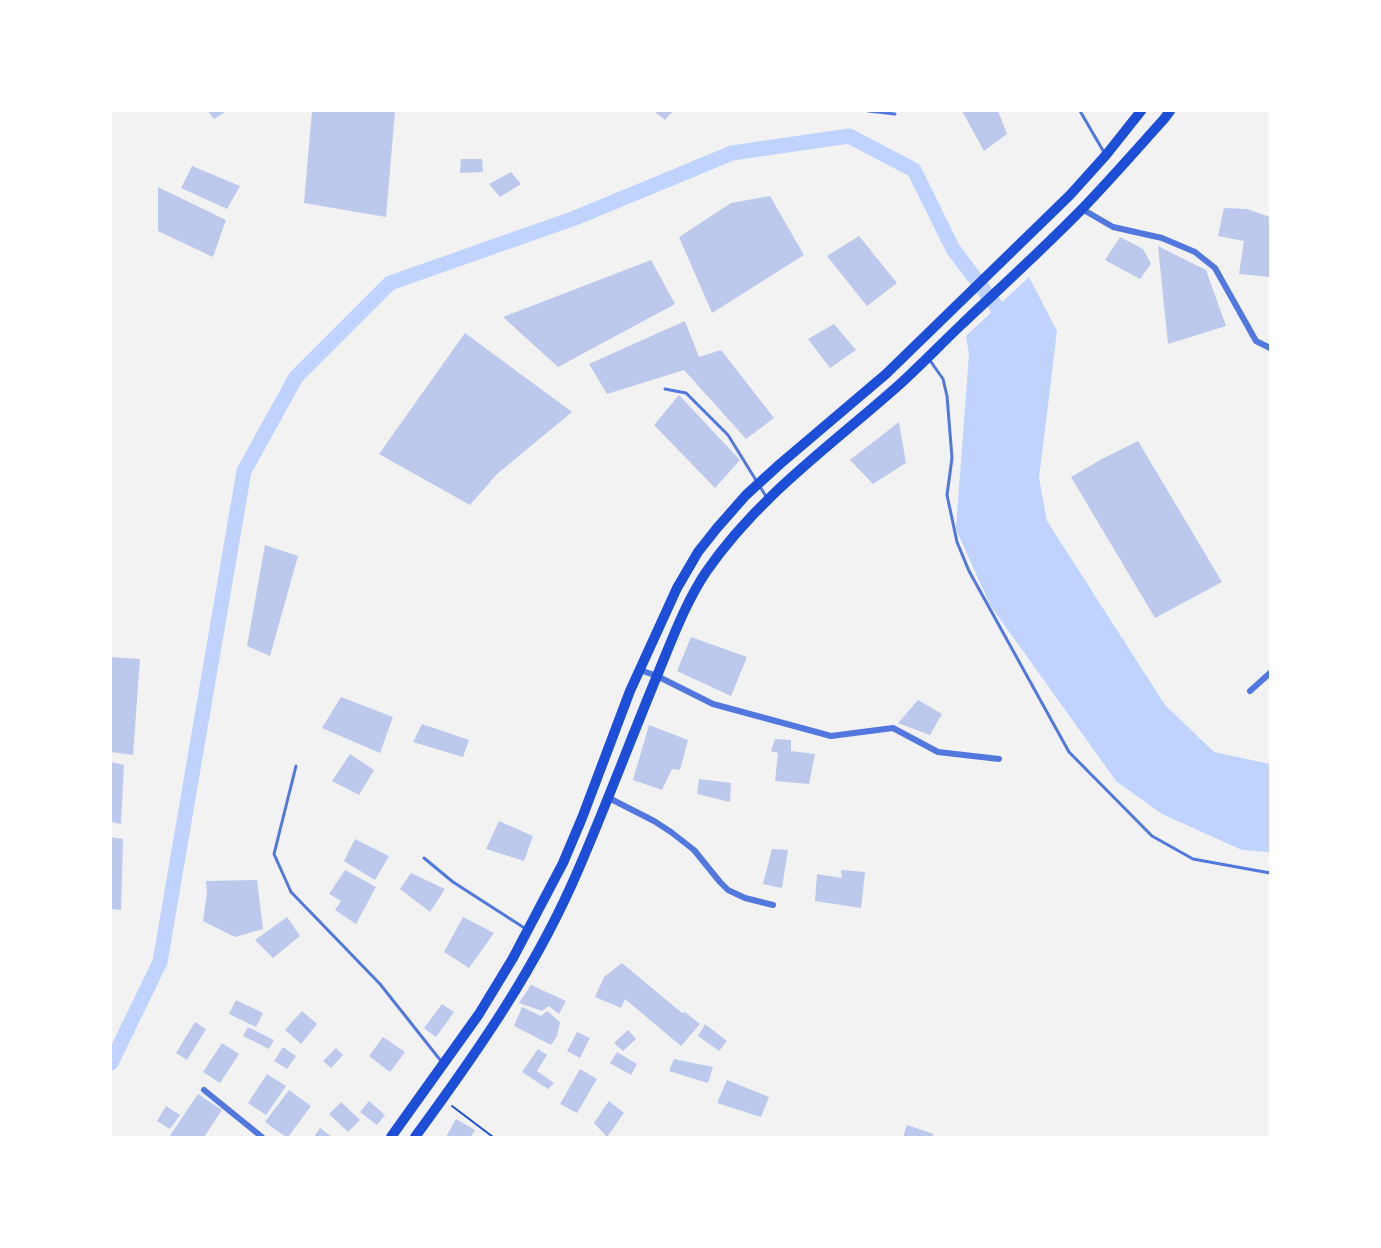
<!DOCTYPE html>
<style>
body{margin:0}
#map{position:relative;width:1381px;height:1248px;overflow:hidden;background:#f2f2f2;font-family:Arial,sans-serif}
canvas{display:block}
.frame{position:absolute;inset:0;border:112px solid #fff;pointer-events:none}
</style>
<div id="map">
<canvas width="1381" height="1248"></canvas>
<div class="frame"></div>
</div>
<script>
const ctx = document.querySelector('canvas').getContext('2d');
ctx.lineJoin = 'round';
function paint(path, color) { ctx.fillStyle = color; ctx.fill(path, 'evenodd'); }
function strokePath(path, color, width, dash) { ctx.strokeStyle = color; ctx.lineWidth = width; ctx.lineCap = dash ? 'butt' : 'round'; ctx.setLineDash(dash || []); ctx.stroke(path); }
const water = new Path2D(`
 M1029,277L1057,331L1039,478L1047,521L1165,705L1214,752L1270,764V852L1242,850L1162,814L1116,781L990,605L956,529L969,354L966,336Z`);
const canal = new Path2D(`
 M111,1063L160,962L244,471L296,377L390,283L575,218L732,153L849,136L914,170L953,249L1008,322`);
const building = new Path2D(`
 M208,111H227L214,119Z
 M312,111H395L386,217L304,203Z
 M654,111H673L665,120Z
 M962,111H998L1007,134L984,151Z
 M461,159H482L483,172L460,173Z
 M192,166L240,186L227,209L181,188Z
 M511,172L521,184L500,197L489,184Z
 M158,187L226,220L213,257L158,231Z
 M770,196L804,255L712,313L679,237L731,203Z
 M1224,208L1247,209L1270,217V277L1239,274L1244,241L1218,236Z
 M859,236L897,283L867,306L827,256Z
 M1120,237L1143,249L1151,264L1140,279L1105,260Z
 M1158,246L1206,270L1226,326L1168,344Z
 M651,260L675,304L558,367L503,317Z
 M685,321L699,357L721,350L774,418L746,439L684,370L607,394L589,364Z
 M834,324L856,350L830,368L808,339Z
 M465,333L572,412L497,474L470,505L379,454Z
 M679,395L740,460L715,488L654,425Z
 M899,422L906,463L873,484L850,460Z
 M1138,441L1222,582L1155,618L1071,477L1102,459Z
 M265,545L298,556L270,656L247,646Z
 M691,637L747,657L731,696L677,671Z
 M111,657L140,659L133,755L111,752Z
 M341,697L393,717L380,753L322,728Z
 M918,700L942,714L930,735L898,723Z
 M422,724L469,740L463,757L413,742Z
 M649,725L688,740L680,770L672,769L662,790L633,780Z
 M775,739L791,740V751L815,754L809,784L775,781L778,753L771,751Z
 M350,754L374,770L359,795L332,781Z
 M111,762L124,765L121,824L111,822Z
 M699,779L731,783L730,802L697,794Z
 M499,821L533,836L524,861L486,849Z
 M111,837L123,839L121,910L111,909Z
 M355,839L389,856L375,880L344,861Z
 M772,849L788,850L782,888L763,884Z
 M345,870L376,887L356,924L335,910L341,901L329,894Z
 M841,870L865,872L861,908L815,901L817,874L842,878Z
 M411,873L445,889L430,912L400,889Z
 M257,880L263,929L235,937L203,921L207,892L206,881Z
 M287,917L300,936L273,958L255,940Z
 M463,917L494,933L469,968L444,952Z
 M622,963L682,1013L685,1012L700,1024L681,1046L625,999L621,1008L595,997L604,977Z
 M531,985L566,1001L559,1014L549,1006L542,1011L519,1003Z
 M236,1000L263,1013L256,1027L229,1014Z
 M442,1004L454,1012L436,1037L424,1028Z
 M522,1007L541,1016L547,1011L560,1022L557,1036L551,1045L514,1026Z
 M302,1011L317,1024L301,1044L285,1030Z
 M195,1022L206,1029L187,1060L176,1053Z
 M705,1024L727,1041L719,1051L698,1036Z
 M248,1027L274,1040L269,1049L243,1036Z
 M628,1030L636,1039L623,1051L614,1043Z
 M577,1032L590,1038L580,1058L567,1051Z
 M383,1037L405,1052L390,1072L369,1056Z
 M222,1043L239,1054L220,1083L203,1072Z
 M283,1047L296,1056L287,1069L274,1061Z
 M336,1048L343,1055L331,1068L323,1061Z
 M538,1049L547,1055L537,1071L554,1083L548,1089L522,1072Z
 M617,1052L637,1064L631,1075L610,1063Z
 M674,1059L713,1067L708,1083L669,1071Z
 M580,1069L597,1079L577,1113L560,1104Z
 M267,1074L286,1086L266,1115L248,1103Z
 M727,1080L769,1097L761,1117L717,1103Z
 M289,1090L311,1106L288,1137H286L265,1122Z
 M198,1094L222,1110L204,1137H169Z
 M369,1101L385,1115L377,1125L360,1112Z
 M609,1101L624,1113L607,1137L594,1123Z
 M341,1102L360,1120L348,1132L329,1114Z
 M166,1106L180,1115L170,1129L157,1121Z
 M456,1119L475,1130L471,1137H446Z
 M907,1125L934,1134L931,1137H903Z
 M320,1128L332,1137H314Z`);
const path = new Path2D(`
 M452,1106L493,1137`);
const service = new Path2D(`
 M868,111L895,114
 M1080,111L1105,154
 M929,359L943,379L947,396L952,458L947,495L957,542L969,571L1069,752L1152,836L1193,859L1270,873
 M665,389L686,393L728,435L767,498
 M296,766L274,854L291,892L380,984L441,1061
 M424,858L453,882L526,929`);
const minor = new Path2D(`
 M1082,209L1113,227L1162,238L1195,252L1215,268L1256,341L1270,348
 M640,670L657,676L713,704L831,736L893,728L938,752L999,759
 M1250,691L1270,673
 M609,798L654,821L671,832L694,850L720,882L728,890L745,898L773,905
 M204,1090L262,1137`);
const trunk = new Path2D(`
 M391,1137L479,1014L513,958L563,863L582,818L630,691L677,588L698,552L717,528L746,495L780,464L886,374L1070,195L1106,155L1141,111
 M415,1137C478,1051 537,967 579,868C607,803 632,736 659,671C673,637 686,602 706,572C758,496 833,444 900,384C921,365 940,345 961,325C1001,287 1043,249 1082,209C1110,180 1137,149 1164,119L1170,111`);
paint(water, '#bfd3fe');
strokePath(canal, '#bfd3fe', 15);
paint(building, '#bdc9ec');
strokePath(path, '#1d4ed8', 2);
strokePath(service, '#5277de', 3);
strokePath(minor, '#5277de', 6);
strokePath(trunk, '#1d4ed8', 10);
</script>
